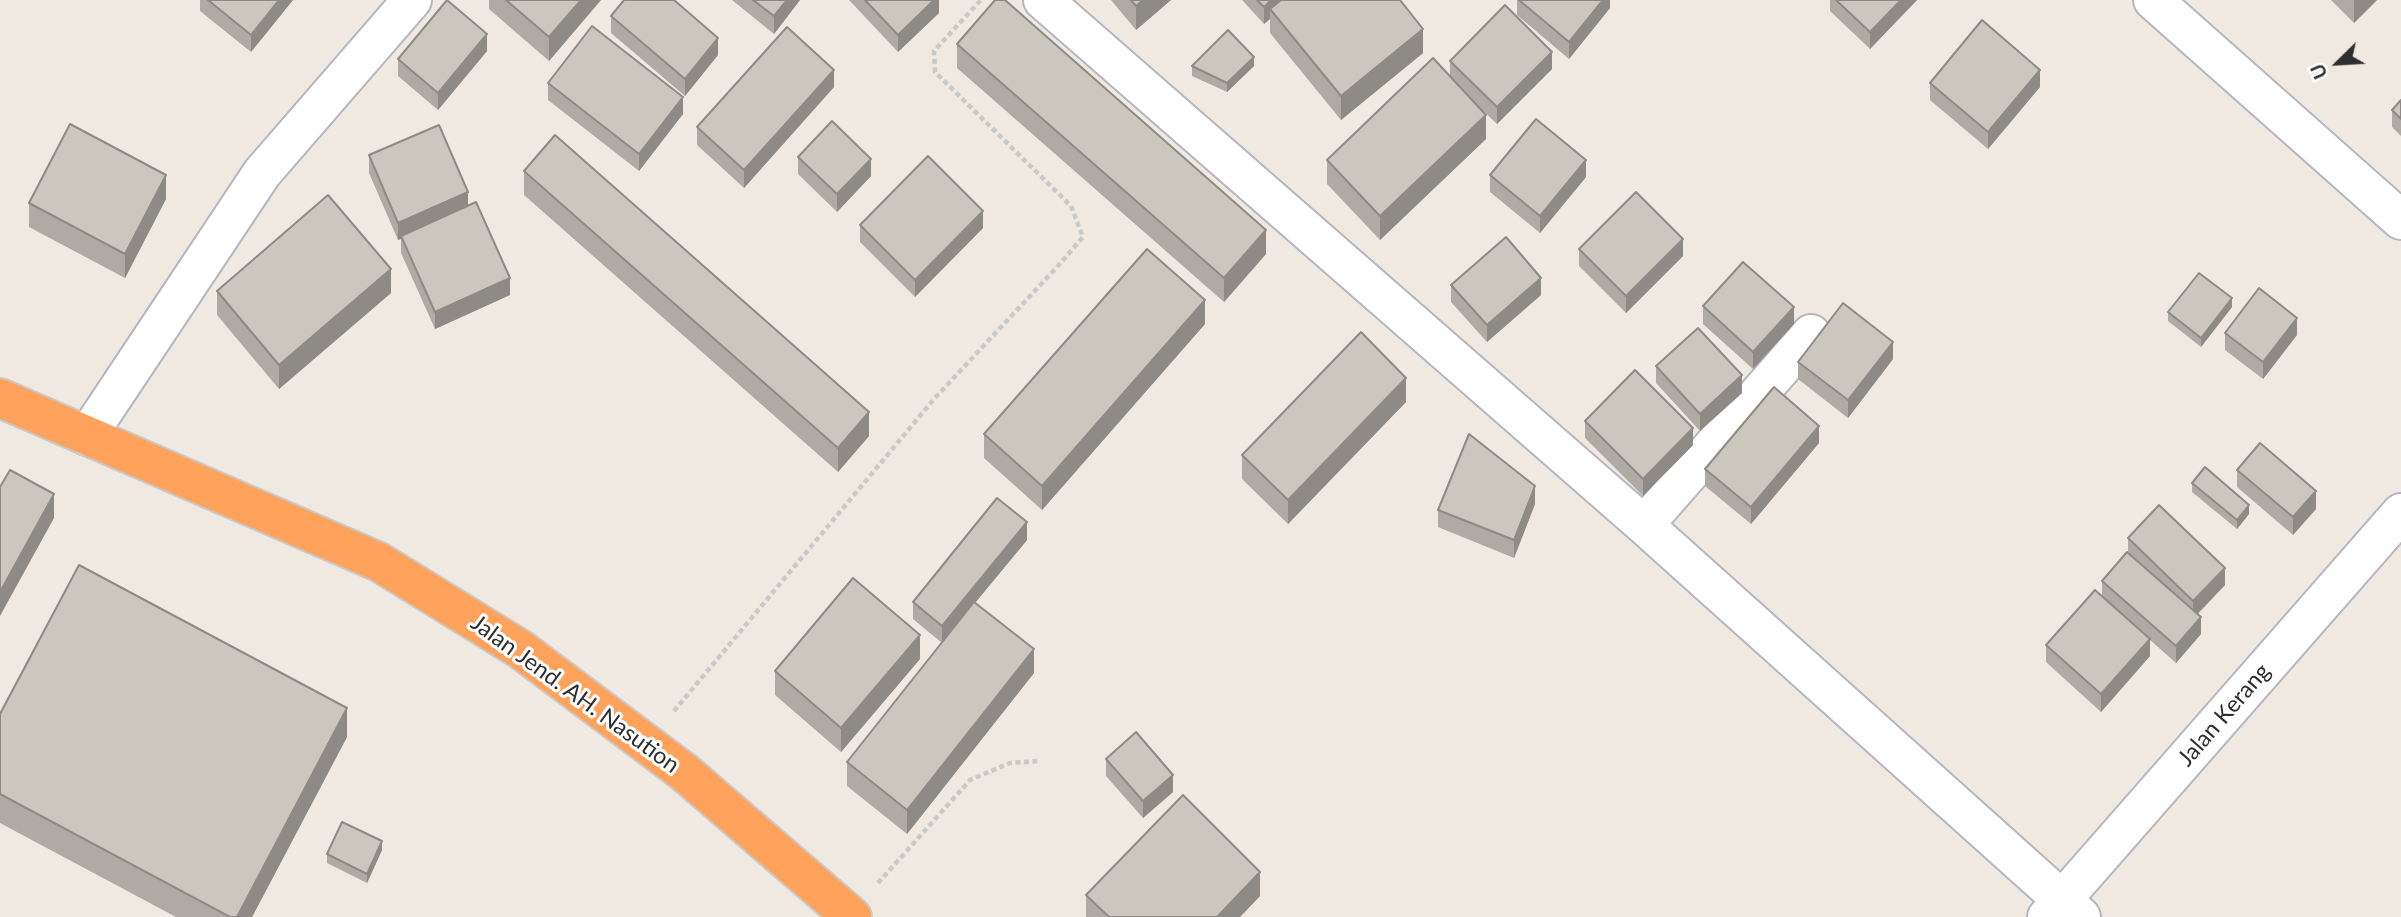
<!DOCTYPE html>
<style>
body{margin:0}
#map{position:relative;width:2401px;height:917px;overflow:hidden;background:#efe9e1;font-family:Lato,sans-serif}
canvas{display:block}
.north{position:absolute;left:2303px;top:28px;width:70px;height:70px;-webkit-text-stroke:5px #fff;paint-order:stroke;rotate:246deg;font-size:19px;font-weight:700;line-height:28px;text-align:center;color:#2e2e2e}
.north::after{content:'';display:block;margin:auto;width:24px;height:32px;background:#2e2e2e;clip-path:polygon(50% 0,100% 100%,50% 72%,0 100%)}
</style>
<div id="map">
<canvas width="2401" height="917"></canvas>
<div class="north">U</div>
</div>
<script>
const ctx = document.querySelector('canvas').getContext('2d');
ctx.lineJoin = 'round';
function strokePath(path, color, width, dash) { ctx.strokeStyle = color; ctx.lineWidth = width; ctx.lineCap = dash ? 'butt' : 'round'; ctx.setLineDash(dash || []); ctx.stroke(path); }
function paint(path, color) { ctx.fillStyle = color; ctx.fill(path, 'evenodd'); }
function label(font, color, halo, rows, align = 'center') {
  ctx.font = font + ' Lato,sans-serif'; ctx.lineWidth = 6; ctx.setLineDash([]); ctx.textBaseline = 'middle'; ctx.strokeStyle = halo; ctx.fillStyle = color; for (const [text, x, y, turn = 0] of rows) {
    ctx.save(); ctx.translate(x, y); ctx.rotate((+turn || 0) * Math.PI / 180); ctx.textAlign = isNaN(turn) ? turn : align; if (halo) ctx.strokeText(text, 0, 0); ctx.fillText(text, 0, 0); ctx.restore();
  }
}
const path = new Path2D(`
 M674,711L934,399L1058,266L1083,237L1071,206L935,72L934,51L981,0
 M878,883L970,780L1010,763L1038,761`);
const minor = new Path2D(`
 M1043,0L1644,525L2081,917
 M2153,0L2401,220
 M87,436L262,173L412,0
 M1644,525L1811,334
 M2047,917L2401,513`);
const highway = new Path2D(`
 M0,398L379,562L520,649L684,772L852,917`);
const wall = new Path2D(`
 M200,0H293L251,52L200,11Z
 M489,0H601L549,61L489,9Z
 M732,0H800L774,34Z
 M849,0H939V13L898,52Z
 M1111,0H1171L1136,30Z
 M1242,0H1400L1423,53L1341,120L1270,33V19L1264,24Z
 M1517,0H1610V8L1569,59L1517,15Z
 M1830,0H1917L1870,49L1830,11Z
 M2331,0H2377L2354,23Z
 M611,16L718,55L685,96L611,33Z
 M957,44L1266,254L1224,302L957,68Z
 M487,51L438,110L398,76V59Z
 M1450,61L1552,69L1497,124L1477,105L1486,139L1380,240L1327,184V160L1450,76Z
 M1192,66H1254L1227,92L1192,76Z
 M548,83L683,114L639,171L548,100Z
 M1930,83L2040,87L1988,149L1930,100Z
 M834,87L744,188L697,145V127Z
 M2401,100V136L2392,127V110Z
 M369,155L468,205L510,295L435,329L401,253V239L398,240L369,173Z
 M798,157L871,176L837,212L798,174Z
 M524,171L869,436L838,472L524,195Z
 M1490,175L1586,177L1540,233L1490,192Z
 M166,199L125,278L29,227V203Z
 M860,225L983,228L915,297L860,242Z
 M1579,249L1683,256L1626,313L1579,266Z
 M1451,285L1541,295L1487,342L1451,302Z
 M217,291L391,293L279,389L217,315Z
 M1703,306L1794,324L1753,369L1703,324Z
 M2232,307L2201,347L2168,321V312Z
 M1205,324L1042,510L984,458V434Z
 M2225,333L2297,335L2263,379L2225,350Z
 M1893,359L1848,418L1798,379V362Z
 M1656,366L1742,393L1700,431L1656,383Z
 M1406,402L1288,524L1242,479V455Z
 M1585,421L1693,445L1643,496L1585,438Z
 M1819,443L1751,524L1705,486V469Z
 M2237,470L2316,509L2293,535L2237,487Z
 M2192,483L2249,514L2237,529L2192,492Z
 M1535,504L1514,558L1438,527V510Z
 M2128,538L2225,585L2198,614L2201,634L2176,663L2150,640V656L2101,712L2046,662V645L2102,596V581L2128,553Z
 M1027,540L975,603L1034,673L907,834L847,786V762L942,643L913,619V602Z
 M920,659L841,752L775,695V671Z
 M0,714L347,737L252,917H176L0,823Z
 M1106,759L1173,792L1143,818L1106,776Z
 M382,850L367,883L327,863V854Z
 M1086,895L1260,896L1240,917H1086Z`);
const shadedWall = new Path2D(`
 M279,0H293L251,52V35Z
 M581,0H601L549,61V37Z
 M787,0H800L774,34V16Z
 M934,0H939V13L898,52V35Z
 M1143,0H1171L1136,30V6Z
 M1271,0H1290L1270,9V19L1264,24V7Z
 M1603,0H1610V8L1569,59V42Z
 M1901,0H1917L1870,49V32Z
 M2354,0H2377L2354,23Z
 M1423,29V53L1341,120V96Z
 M487,34V51L438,110V93Z
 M718,38V55L685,96V79Z
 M1552,52V69L1497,124V107Z
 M1254,57V66L1227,92V83Z
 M834,70V87L744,188V170Z
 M2040,70V87L1988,149V132Z
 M683,97V114L639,171V154Z
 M1486,115V139L1380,240V216Z
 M871,159V176L837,212V194Z
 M1586,160V177L1540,233V216Z
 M166,175V199L125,278V254Z
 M468,192V209L401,236V239L398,240V223Z
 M983,211V228L915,297V280Z
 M1266,230V254L1224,302V278Z
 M1683,239V256L1626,313V296Z
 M391,269V293L279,389V365Z
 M510,278V295L435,329V312Z
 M1541,278V295L1487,342V325Z
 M2232,298V307L2201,347V338Z
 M1205,300V324L1042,510V486Z
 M1794,307V324L1753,369V352Z
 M2297,318V335L2263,379V362Z
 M1893,342V359L1848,418V400Z
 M1742,375V393L1700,431V414Z
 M1406,378V402L1288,524V500Z
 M869,412V436L838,472V448Z
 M1819,426V443L1751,524V507Z
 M1693,428V445L1643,496V479Z
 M1535,486V504L1514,558V540Z
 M2316,491V509L2293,535V517Z
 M54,494V518L0,616V592Z
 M2249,505V514L2237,529V520Z
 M1027,522V540L942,643V626Z
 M2225,568V585L2193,618V601Z
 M2201,617V634L2176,663V646Z
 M920,635V659L841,752V728Z
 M2150,639V656L2101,712V694Z
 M1034,649V673L907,834V810Z
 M347,708V737L252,917H237Z
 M1173,775V792L1143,818V801Z
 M382,841V850L367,883V874Z
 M1260,872V896L1240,917H1217Z`);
const building = new Path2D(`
 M208,0H279L251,35Z
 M447,0L487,34L438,93L398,59Z
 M506,0H581L549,37Z
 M624,0H674L718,38L685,79L611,16Z
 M753,0H787L774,16Z
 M865,0H934L898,35Z
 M995,0H1005L1266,230L1224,278L957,44Z
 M1131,0H1143L1136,6Z
 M1257,0H1271L1264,7Z
 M1281,0H1400L1423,29L1341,96L1270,9Z
 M1519,0H1603L1569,42Z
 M1836,0H1901L1870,32Z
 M1505,5L1552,52L1497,107L1450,61Z
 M1982,20L2040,70L1988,132L1930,83Z
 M592,26L683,97L639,154L548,83Z
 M787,27L834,70L744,170L697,127Z
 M1228,30L1254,57L1227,83L1192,66Z
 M1433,58L1486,115L1380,216L1327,160Z
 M2401,100V119L2392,110Z
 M1536,119L1586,160L1540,216L1490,175Z
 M832,121L871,159L837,194L798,157Z
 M70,124L166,175L125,254L29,203Z
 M439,125L468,192L398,223L369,155Z
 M555,135L869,412L838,448L524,171Z
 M928,156L983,211L915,280L860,225Z
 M1636,192L1683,239L1626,296L1579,249Z
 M328,195L391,269L279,365L217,291Z
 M476,202L510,278L435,312L401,236Z
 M1506,237L1541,278L1487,325L1451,285Z
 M1147,249L1205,300L1042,486L984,434Z
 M1743,262L1794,307L1753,352L1703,306Z
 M2199,273L2232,298L2201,338L2168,312Z
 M2259,288L2297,318L2263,362L2225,333Z
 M1843,303L1893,342L1848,400L1798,362Z
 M1698,328L1742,375L1700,414L1656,366Z
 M1361,332L1406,378L1288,500L1242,455Z
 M1635,370L1693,428L1643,479L1585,421Z
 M1774,387L1819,426L1751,507L1705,469Z
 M1469,434L1535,486L1514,540L1438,510Z
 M2260,443L2316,491L2293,517L2237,470Z
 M2205,467L2249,505L2237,520L2192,483Z
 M10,470L54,494L0,592V487Z
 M997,498L1027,522L942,626L913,602Z
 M2159,505L2225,568L2193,601L2128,538Z
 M2127,552L2201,617L2176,646L2102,581Z
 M79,565L347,708L237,917H230L0,794V714Z
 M853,578L920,635L841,728L775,671Z
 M2095,590L2150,639L2101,694L2046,645Z
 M974,602L1034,649L907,810L847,762Z
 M1136,732L1173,775L1143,801L1106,759Z
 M1183,795L1260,872L1217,917H1109L1086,895Z
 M342,822L382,841L367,874L327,854Z`);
const streetNames = [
 ["Jalan Jend. AH. Nasution",575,694,36],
 ["Jalan Kerang",2224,715,-49]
];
strokePath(minor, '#b4b7c1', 42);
strokePath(highway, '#c9c9c9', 42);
strokePath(path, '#c9c9c9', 4.5, [5, 3.5]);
strokePath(minor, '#fff', 38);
strokePath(highway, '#ffa35c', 38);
paint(wall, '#afaba4');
paint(shadedWall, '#8e8b86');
paint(building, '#cbc7bf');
strokePath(building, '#8e8b86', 2);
label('23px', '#2e2e2e', '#fff', streetNames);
</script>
